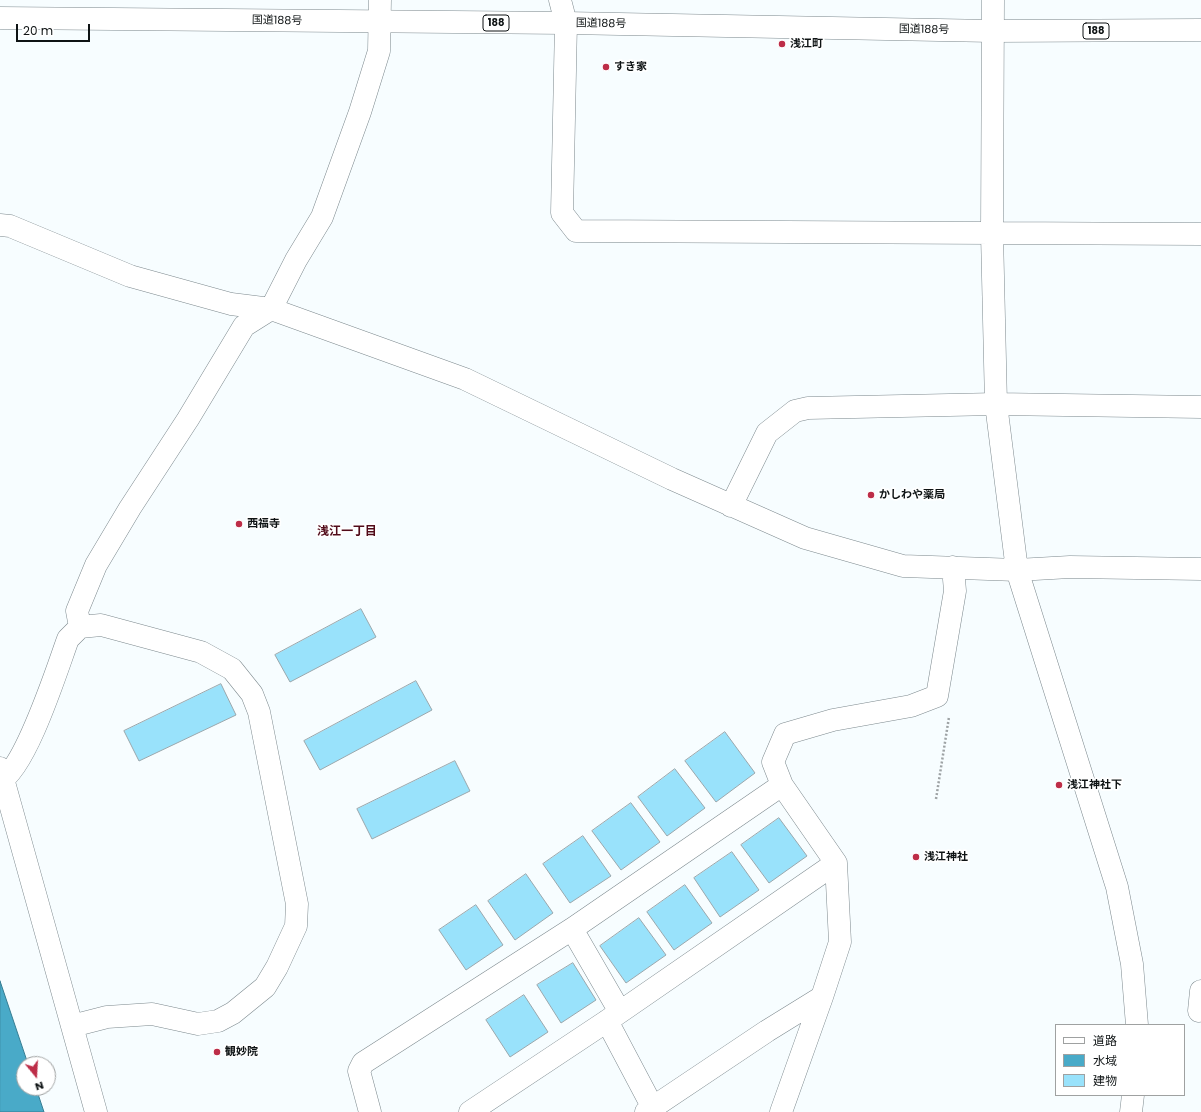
<!DOCTYPE html>
<meta charset="utf-8">
<style>
body{margin:0}
#map{position:relative;width:1201px;height:1112px;overflow:hidden;background:#f7fdff;font-family:Poppins,"Noto Sans JP",sans-serif}
canvas{display:block}
.legend{position:absolute;left:1055px;top:1024px;width:130px;height:72px;box-sizing:border-box;background:#fff;border:1px solid #9fa1a1;margin:0;padding:5px 7px;list-style:none;font-size:12px;color:#0e1314}
.legend li{display:flex;align-items:center;gap:8px;height:20px}
.legend b{width:20px;border:1px solid #9fa1a1}
.north{position:absolute;left:16px;top:1056px;width:40px;height:40px;box-sizing:border-box;background:#fff;border:1px solid #9fa1a1;border-radius:50%;rotate:162deg;font-size:11px;font-weight:700;line-height:16px;text-align:center;color:#0e1314}
.north::after{content:'';display:block;margin:auto;width:14px;height:18px;background:#bd2d48;clip-path:polygon(50% 0,100% 100%,50% 72%,0 100%)}
.scale{position:absolute;left:16px;top:24px;width:74px;height:18px;box-sizing:border-box;border:2px solid #0e1314;border-top:0;padding-left:5px;font-size:12px;line-height:14px;white-space:nowrap;color:#0e1314;-webkit-text-stroke:3px #fff;paint-order:stroke}
</style>
<div id="map">
<canvas width="1201" height="1112"></canvas>
<ul class="legend">
<li><b style="height:5px;background:#fff"></b>道路</li>
<li><b style="height:11px;background:#49aac8"></b>水域</li>
<li><b style="height:11px;background:#99e2fb"></b>建物</li>
</ul>
<div class="north">N</div>
<div class="scale">20 m</div>
</div>
<script>
const ctx = document.querySelector('canvas').getContext('2d');
ctx.lineJoin = 'round';
function paint(path, color) { ctx.fillStyle = color; ctx.fill(path, 'evenodd'); }
function strokePath(path, color, width, dash) { ctx.strokeStyle = color; ctx.lineWidth = width; ctx.lineCap = dash ? 'butt' : 'round'; ctx.setLineDash(dash || []); ctx.stroke(path); }
function label(font, color, halo, rows, align = 'center') {
  ctx.font = font + ' Poppins,"Noto Sans JP",sans-serif'; ctx.lineWidth = 3.5; ctx.setLineDash([]); ctx.textBaseline = 'middle'; ctx.strokeStyle = halo; ctx.fillStyle = color; for (const [text, x, y, turn = 0] of rows) {
    ctx.save(); ctx.translate(x, y); ctx.rotate((+turn || 0) * Math.PI / 180); ctx.textAlign = isNaN(turn) ? turn : align; if (halo) ctx.strokeText(text, 0, 0); ctx.fillText(text, 0, 0); ctx.restore();
  }
}
const water = new Path2D(`
 M0,981L28,1064H24V1088H36L44,1112H0Z`);
const building = new Path2D(`
 M361,609L376,637L290,682L275,655Z
 M416,681L432,710L320,770L304,741Z
 M221,684L236,715L139,761L124,731Z
 M725,732L755,773L716,802L685,761Z
 M455,761L470,791L372,839L357,809Z
 M675,769L705,808L667,836L638,797Z
 M631,803L660,842L621,870L592,831Z
 M779,818L807,856L769,883L741,845Z
 M583,836L611,876L570,903L543,864Z
 M732,852L759,890L720,917L694,878Z
 M526,874L553,913L515,940L488,901Z
 M685,885L712,923L674,950L647,912Z
 M476,905L503,945L466,970L439,930Z
 M639,918L666,955L626,983L600,946Z
 M573,963L596,1000L561,1023L537,985Z
 M524,995L548,1032L510,1057L486,1020Z`);
const path = new Path2D(`
 M936,799L949,717`);
const minor = new Path2D(`
 M560,0L566,23L562,213L576,231L1201,234
 M993,0L992,234L996,404L1017,570L1117,887L1132,964L1137,1025
 M0,225L10,226L130,276L231,304L271,309L465,379L672,479L805,538L903,566L1017,570L1070,567L1201,569
 M731,506L767,433L795,411L808,408L996,404L1201,407
 M0,768L96,1112
 M0,781C26,768 57,669 68,639L80,627L77,611L96,565L130,508L188,419L244,326L271,309L296,260L322,217L360,112L379,51L380,0
 M572,929L620,1012
 M1199,1011L1201,991
 M607,1021L653,1108
 M72,1026L107,1017L152,1014L198,1024L218,1021L233,1013L265,987L277,967L296,926L297,904L259,712L252,694L232,669L201,652L101,625L80,627
 M370,1112L359,1071L363,1063L572,929L782,785
 M470,1112L607,1021L836,863
 M646,1112L767,1031L822,997L840,942L836,863L782,785L773,762L785,734L833,720L911,706L937,696L955,591L953,567
 M781,1112L822,997
 M1131,1112L1133,1095`);
const highway = new Path2D(`
 M0,18L566,23L992,31L1201,30`);
const markers = [
 [782,44,4,"#bd2d48"],
 [606,67,4,"#bd2d48"],
 [871,495,4,"#bd2d48"],
 [239,524,4,"#bd2d48"],
 [1059,785,4,"#bd2d48"],
 [916,857,4,"#bd2d48"],
 [217,1052,4,"#bd2d48"]
];
const shields = [
 [496,23,26],
 [1096,31,26]
];
const shieldNames = [
 ["188",496,23],
 ["188",1096,31]
];
const streetNames = [
 ["国道188号",277,21,1],
 ["国道188号",601,24,1],
 ["国道188号",924,30,1]
];
const poiNames = [
 ["浅江町",790,44],
 ["すき家",614,67],
 ["かしわや薬局",879,495],
 ["西福寺",247,524],
 ["浅江神社下",1067,785],
 ["浅江神社",924,857],
 ["観妙院",225,1052]
];
const neighbourhoodNames = [
 ["浅江一丁目",347,532]
];
paint(water, '#49aac8');
strokePath(water, '#377d92', 1);
paint(building, '#99e2fb');
strokePath(building, '#9aa7ac', 1);
strokePath(minor, '#7d898e', 23);
strokePath(highway, '#7d898e', 23);
strokePath(path, '#9ea3a5', 2.5, [2, 2]);
strokePath(minor, '#fff', 22);
strokePath(highway, '#fff', 22);
for (const [x, y, r, color] of markers) { const dot = new Path2D(); dot.arc(x, y, r, 0, 2 * Math.PI); ctx.fillStyle = color; ctx.fill(dot); strokePath(dot, '#fff', 1.5); }
for (const [x, y, w] of shields) { const box = new Path2D(); box.roundRect(x - w / 2, y - 8, w, 16, 3); ctx.fillStyle = '#fff'; ctx.fill(box); strokePath(box, '#0e1314', 1); }
label('bold 10px', '#0e1314', null, shieldNames);
label('11px', '#0e1314', '#fff', streetNames);
label('bold 11px', '#0e1314', '#fff', poiNames, 'left');
label('bold 12px', '#510b19', '#fff', neighbourhoodNames);
</script>
